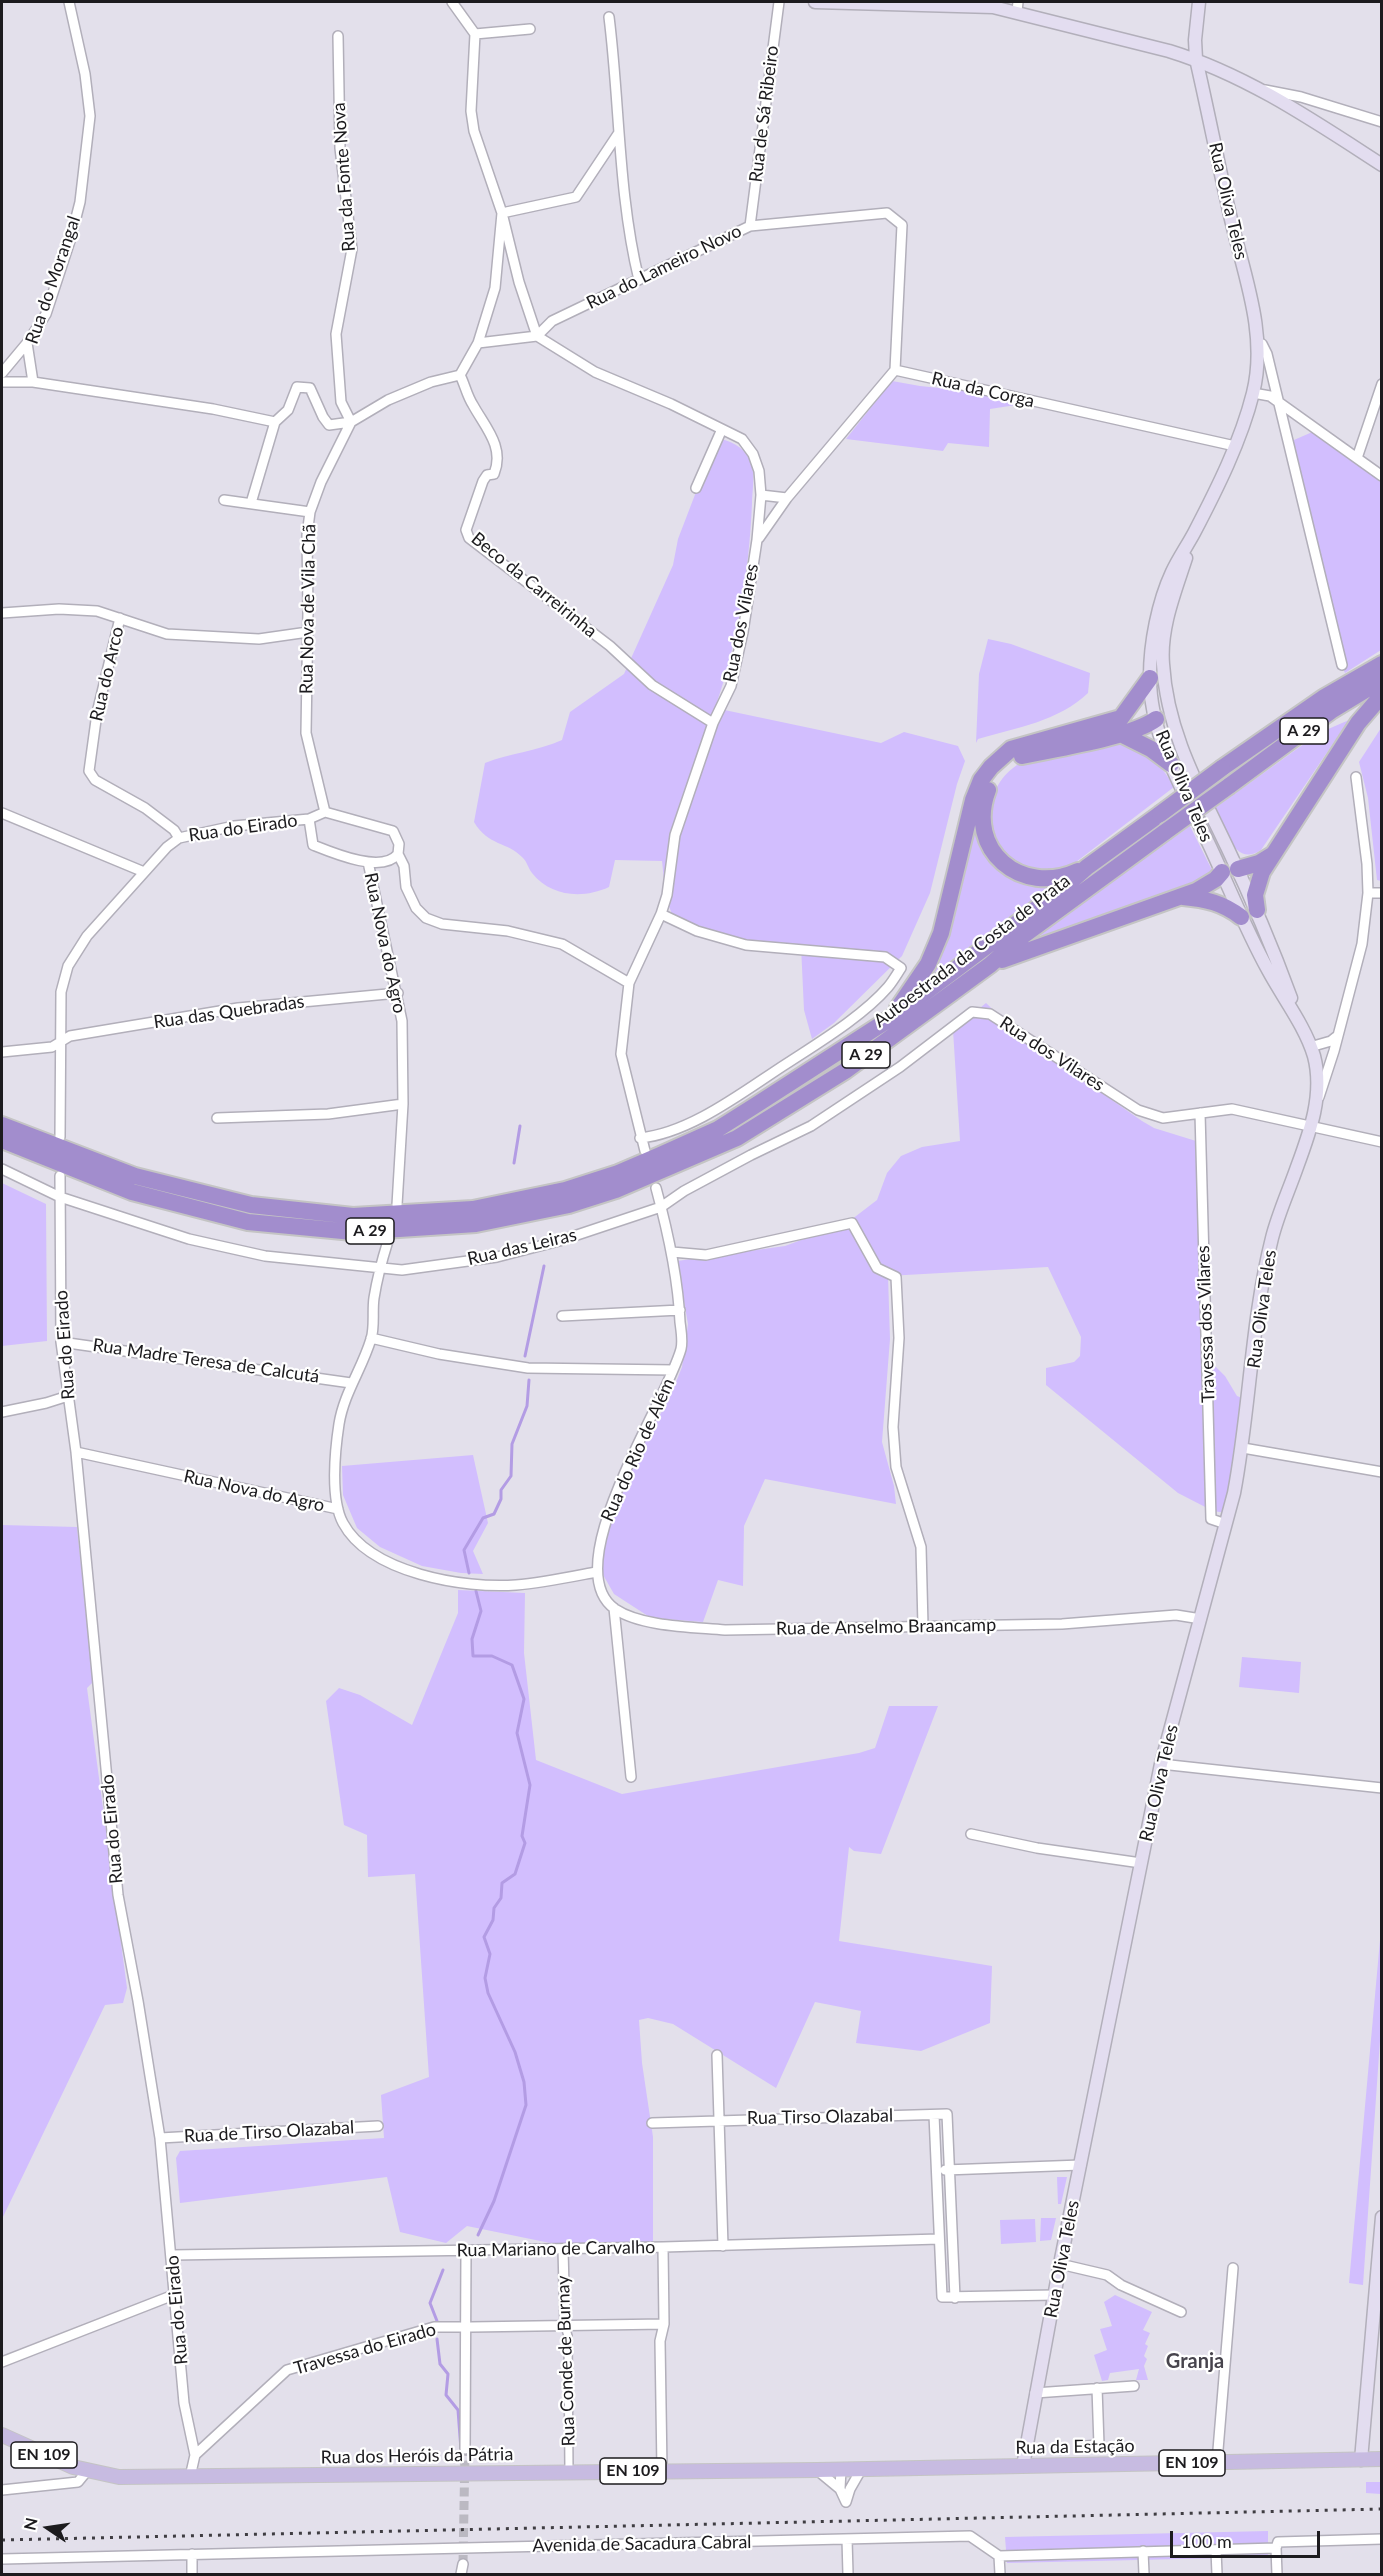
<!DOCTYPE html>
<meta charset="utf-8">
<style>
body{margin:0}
#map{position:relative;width:1383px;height:2576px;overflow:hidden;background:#e3e0eb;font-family:Lato,sans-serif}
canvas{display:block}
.frame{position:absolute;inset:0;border:3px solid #1c1b1e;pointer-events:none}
.north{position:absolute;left:18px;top:2498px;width:60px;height:60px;-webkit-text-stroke:4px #fff;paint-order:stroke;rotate:283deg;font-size:16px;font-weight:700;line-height:24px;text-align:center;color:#1c1b1e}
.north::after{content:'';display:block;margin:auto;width:21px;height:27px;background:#1c1b1e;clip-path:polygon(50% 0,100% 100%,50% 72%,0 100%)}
.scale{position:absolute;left:1170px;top:2531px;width:150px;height:27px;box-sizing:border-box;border:3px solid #1c1b1e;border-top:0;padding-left:8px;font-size:18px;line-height:21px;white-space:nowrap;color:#1c1b1e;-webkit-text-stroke:4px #fff;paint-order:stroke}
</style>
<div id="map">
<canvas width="1383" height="2576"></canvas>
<div class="frame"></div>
<div class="north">N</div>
<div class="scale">100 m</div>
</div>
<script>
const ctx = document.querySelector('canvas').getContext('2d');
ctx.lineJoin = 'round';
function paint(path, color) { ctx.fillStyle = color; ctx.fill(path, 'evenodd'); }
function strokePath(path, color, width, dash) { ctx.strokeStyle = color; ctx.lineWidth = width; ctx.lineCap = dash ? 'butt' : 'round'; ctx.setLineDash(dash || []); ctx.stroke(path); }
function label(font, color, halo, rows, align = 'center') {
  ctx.font = font + ' Lato,sans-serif'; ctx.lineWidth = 4.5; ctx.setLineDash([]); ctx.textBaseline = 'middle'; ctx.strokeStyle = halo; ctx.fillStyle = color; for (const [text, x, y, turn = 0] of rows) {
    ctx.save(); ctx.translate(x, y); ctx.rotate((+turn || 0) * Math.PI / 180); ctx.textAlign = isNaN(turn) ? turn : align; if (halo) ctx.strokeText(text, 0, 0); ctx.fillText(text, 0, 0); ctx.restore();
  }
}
const green = new Path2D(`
 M892,381L920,386L987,393L1016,405L990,409L989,447L948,443L943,451L846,439Z
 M1317,430L1381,476V650L1345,673L1334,651L1287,443Z
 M720,439C735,442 748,450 752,467C755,477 752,493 752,504C749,572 738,643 715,708L881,743L904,732L958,746L965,761L957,784L930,893L902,956L834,1023L812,1039L804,1010L801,946L740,941L674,919L666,899L662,861L615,860L609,887C583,899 551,897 532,873C528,868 527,861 522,857C508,842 488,846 474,822L485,763C510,753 538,751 562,740L570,712L624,674L673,565L678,539L696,492Z
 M988,639L1011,644L1090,673L1088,693C1059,721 1016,728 978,739L976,743L979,674Z
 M1349,720L1261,850C1234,868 1225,828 1215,808L1319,733Z
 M1381,728V881L1377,880L1368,798L1359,762Z
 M1112,742C1143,745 1160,762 1174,787L1076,862C1071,865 1065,869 1060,871C1056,872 1050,870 1046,870C985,867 970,791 1022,762C1038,753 1091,746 1112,742Z
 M977,806L981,838L1048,888L921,983Z
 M1190,826L1213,872L1204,881L1043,940L1040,933Z
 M986,1003C1033,1049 1089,1083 1142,1121L1154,1128L1196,1141L1202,1158L1208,1346L1214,1365L1225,1376L1237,1396L1245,1399L1226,1513L1213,1511L1178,1493L1046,1385V1368L1074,1362L1080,1356L1081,1337L1048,1267L888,1276L890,1339L882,1442L894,1486L896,1504L765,1479L744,1526L743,1586L718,1580L703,1622L651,1618L614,1594L602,1573L603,1548L619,1488L670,1397L682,1367L688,1324L677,1261L785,1246L847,1223L877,1200L887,1173L901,1156L922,1147L960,1141L953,1030Z
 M2,1183L46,1204L47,1341L2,1346Z
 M473,1455L488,1523L473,1551L483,1574L461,1573L422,1566L380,1547L357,1528L343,1495L342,1466Z
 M2,1525L77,1527L93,1682L87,1688L127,1988L123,2003L105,2005L2,2219Z
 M458,1590L525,1593L524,1653L536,1760L622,1794L859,1753L875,1748L889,1706H938L881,1854L854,1851L849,1847L839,1941L992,1966L990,2023L921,2051L856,2043L861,2011L815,2002L776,2088L673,2024L648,2018L639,2020L642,2063L653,2137V2242L560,2245L467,2226L446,2243L400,2232L387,2177L180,2203L176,2158L180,2151L384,2138L381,2095L429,2077L415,1874L368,1877L367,1835L344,1825L326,1701L339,1688L360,1695L412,1725L458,1613Z
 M1242,1657L1301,1662L1299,1693L1239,1687Z
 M1381,1929V2026L1363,2285L1349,2283Z
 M1057,2177H1067L1061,2204H1058Z
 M1041,2218H1056L1051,2240L1040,2241Z
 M1035,2219L1036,2242L1001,2244L1000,2220Z
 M1115,2295L1152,2312L1143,2330L1150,2333L1145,2344L1148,2346L1144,2356L1147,2359L1144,2366L1148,2380H1136L1139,2369L1110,2373L1108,2380L1102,2381L1094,2355L1107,2350L1100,2329L1112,2326L1104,2302Z
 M1366,2482H1381V2494L1366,2493Z
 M1268,2531V2557L1007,2563L1005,2537Z`);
const stream = new Path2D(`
 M514,1163L520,1126
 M525,1356L544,1266
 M469,1573L464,1550L483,1518L494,1514L501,1499V1490L511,1476L512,1444L527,1406L529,1380
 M476,1591L481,1611L472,1639L473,1656H492L512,1665L524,1699L517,1733L530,1785L522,1836L525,1843L515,1874L502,1883L501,1898L494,1908L493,1920L484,1937L490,1954L485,1978L488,1993L515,2052L524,2082L526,2105L494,2201L478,2235
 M437,2321L430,2303L443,2270
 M437,2339L440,2364L448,2374L446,2395L458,2410L461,2450
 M472,2455L478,2454L480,2459`);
const minorTunnel = new Path2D(`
 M463,2564L465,2449`);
const pedestrian = new Path2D(`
 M565,2326L568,2336L569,2473`);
const minor = new Path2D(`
 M1017,11L1018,2
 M609,17C620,105 618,194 639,280
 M475,34L530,29
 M338,36L340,148L352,249L336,334L341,402L351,422
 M1265,90L1301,97L1382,122
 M750,226L779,2
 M537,336L595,372L671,404L742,439L753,454L759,471L761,495L757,540L743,632L731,686L713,723L675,835L667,895L661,914L629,983L621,1054L645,1151
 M537,336L552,321L750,226L887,213L902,225L895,370
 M537,336L519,282L502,213L576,197L618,134
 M1257,342L1262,344L1267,354L1342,665
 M27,343L33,382
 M478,343L537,336
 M895,370L1235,446
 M2,373L27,343L46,314L70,241L80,202L90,116L85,74L69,2
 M460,375C465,385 467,396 473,405C485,427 505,447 494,474L487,475L483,481L466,530L469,538L610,646L652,685L713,723
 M2,382H33L213,409L275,422L288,410L297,387L310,388L323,417L329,425L351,422
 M1253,393L1270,396L1382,476
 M1357,458L1382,384
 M696,488L722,429
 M761,495L787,498
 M224,500L310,512
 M251,503L275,422
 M759,538L787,498L895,370
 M2,613L59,609L97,611L167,634L259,639L308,632
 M120,618L97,713L89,771L95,780L145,808L174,830L179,838
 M325,812L306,733L308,611L307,535L310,512L321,482L351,422L388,400L431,382L460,375L478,343L495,288L502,213L474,131L471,111L475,34L452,2
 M325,812L393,831L399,844L398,854L404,866L406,887L416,908L426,918L442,924L508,931L562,944L629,983
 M2,813L144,872
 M309,819L313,845C333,853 382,874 398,854
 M368,862L402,1021L403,1104L397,1205
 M1368,893H1382
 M1310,1047L1331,1041L1336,1037
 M2,1052L52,1047L70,1036L238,1008L398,993
 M1319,1097L1334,1051L1362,944L1368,893L1367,864L1356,777
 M1200,1113L1211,1519L1226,1524
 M217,1118L328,1114L403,1104
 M60,1137L61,992L68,966L87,936L167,847L179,838L234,826L309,819L325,812
 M640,1138C691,1133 744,1091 786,1064C818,1043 863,1016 888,987C893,981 897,974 901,968L885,957L746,945L697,931L661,914
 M2,1169L60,1197L189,1239L265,1256L402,1270L497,1257L559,1241L661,1207L684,1191L751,1155L811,1126L900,1067L972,1012L990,1014L1138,1110L1163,1118L1232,1109L1382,1142
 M60,1176L61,1342L76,1452L118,1895L138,2001L160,2138L184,2403L195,2455L190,2477
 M656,1188C668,1232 678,1276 680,1322C681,1330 683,1341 681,1349C667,1402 555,1567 615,1609C642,1627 693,1627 725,1630L1062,1624L1176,1615L1201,1619
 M388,1241C382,1260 377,1279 374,1298C372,1311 375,1327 371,1339C362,1369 344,1393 339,1424C335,1450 330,1499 343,1523C370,1573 464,1589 516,1585C542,1583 570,1577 596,1572
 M672,1252L706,1255L852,1223L877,1268L896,1277L899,1338L893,1427L896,1467L921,1547L923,1626
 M562,1316L680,1310
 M371,1338L439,1354L528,1368L673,1370
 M61,1342L351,1383
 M2,1412L46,1403L68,1396
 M1243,1448L1382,1472
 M76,1452L338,1509
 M614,1608L631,1777
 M1161,1764L1382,1788
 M971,1834L1037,1848L1141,1863
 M717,2055L723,2246
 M934,2115L942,2297L1055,2295
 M652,2123L947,2114L955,2298
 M160,2138L378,2126
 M945,2170L1081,2165
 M563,2249L565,2326
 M173,2255L663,2247L939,2239
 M1060,2264L1107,2275L1121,2285L1181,2312
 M471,2327L664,2324
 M2,2362L176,2294
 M1035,2393L1134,2386
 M1086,2446L1099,2445L1097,2388
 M465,2449L466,2251
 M195,2455L287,2370L434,2327H460
 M1217,2462L1233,2268
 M841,2469L840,2489L846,2502
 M662,2470L660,2341L664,2324L663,2247
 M817,2470L840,2489
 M2,2490L78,2482L87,2471
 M846,2502L850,2489L862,2468
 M847,2539L848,2574
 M1216,2550L1217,2574
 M1143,2551L1144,2574
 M192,2554V2574
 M999,2556L1000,2574
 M2,2559L970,2536L999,2556L1276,2548
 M461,2574L463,2564
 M1277,2574L1276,2548L1278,2542L1382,2539`);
const secondary = new Path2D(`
 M815,2L993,7L1169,51C1247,75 1314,121 1382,165
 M1186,558C1175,592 1160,628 1163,664C1167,732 1199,788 1227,847C1251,897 1272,946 1291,998
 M1361,2460L1382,2217
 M1023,2466L1060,2264L1161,1764L1234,1493C1250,1409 1251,1321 1272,1238C1278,1214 1289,1190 1297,1167C1310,1132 1324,1094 1314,1056C1305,1026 1283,998 1268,970C1247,932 1231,892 1213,853C1188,798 1149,738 1150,676C1150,643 1158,602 1172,572C1178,559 1187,546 1194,533C1217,489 1241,441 1253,393C1268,333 1243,273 1230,215C1218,163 1208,111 1196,59L1195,40L1199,2`);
const primary = new Path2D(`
 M2,2435L73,2467L119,2477L817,2470L1382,2459`);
const motorway = new Path2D(`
 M1119,733L1151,749L1171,764
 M1022,756C1054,749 1132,737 1156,719
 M1222,768L1323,698L1382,664
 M1229,786L1331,711L1382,680
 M988,790C965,850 1021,897 1078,871
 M1238,869L1259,863L1272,855
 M1183,897C1206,899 1223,903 1241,917
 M1257,910L1255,895L1262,872L1358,723L1382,695
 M1002,960L1196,891L1216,879L1222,872
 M898,1008L928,964L941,933L973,800L981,780L991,767L1011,749L1121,718L1150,678
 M2,1125L135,1176L251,1205L353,1216L473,1209L565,1190L618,1173L660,1155L718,1129L756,1105L891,1018L1060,891L1087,867L1160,814
 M2,1140L132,1192L248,1222L353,1232L476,1224L569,1205L616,1190L737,1138L845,1071L990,965L1024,935L1165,832`);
const rail = new Path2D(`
 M2,2540L1382,2509`);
const motorwayBridge = new Path2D(`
 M1160,814L1222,768
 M1165,832L1229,786`);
const shields = [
 [1304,731,48],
 [866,1055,48],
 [370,1231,48],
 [44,2455,66],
 [1192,2463,66],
 [633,2471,66]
];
const shieldNames = [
 ["A 29",1304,731],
 ["A 29",866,1055],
 ["A 29",370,1231],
 ["EN 109",44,2455],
 ["EN 109",1192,2463],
 ["EN 109",633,2471]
];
const streetNames = [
 ["Rua de Sá Ribeiro",764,114,-83],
 ["Rua da Fonte Nova",344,177,-94],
 ["Rua Oliva Teles",1228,201,77],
 ["Rua do Lameiro Novo",664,267,-26],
 ["Rua do Morangal",53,280,-71],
 ["Rua da Corga",983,390,13],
 ["Beco da Carreirinha",534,585,39],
 ["Rua Nova de Vila Chã",308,609,-89],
 ["Rua dos Vilares",741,623,-79],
 ["Rua do Arco",107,674,-77],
 ["Rua Oliva Teles",1184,786,67],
 ["Rua do Eirado",243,828,-8],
 ["Rua Nova do Agro",385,943,78],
 ["Autoestrada da Costa de Prata",972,951,-37],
 ["Rua das Quebradas",229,1012,-8],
 ["Rua dos Vilares",1052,1054,33],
 ["Rua das Leiras",522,1247,-13],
 ["Rua Oliva Teles",1262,1309,-82],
 ["Travessa dos Vilares",1206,1324,-92],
 ["Rua do Eirado",65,1345,-94],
 ["Rua Madre Teresa de Calcutá",206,1361,8],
 ["Rua do Rio de Além",638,1450,-66],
 ["Rua Nova do Agro",254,1491,12],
 ["Rua de Anselmo Braancamp",886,1627,-1],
 ["Rua Oliva Teles",1159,1783,-77],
 ["Rua do Eirado",112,1829,-95],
 ["Rua Tirso Olazabal",820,2117,-1],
 ["Rua de Tirso Olazabal",269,2132,-3],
 ["Rua Mariano de Carvalho",556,2249,-1],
 ["Rua Oliva Teles",1062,2259,-79],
 ["Rua do Eirado",177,2310,-95],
 ["Travessa do Eirado",365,2349,-16],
 ["Rua Conde de Burnay",566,2361,-92],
 ["Rua da Estação",1075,2447,-1],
 ["Rua dos Heróis da Pátria",417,2456,-1],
 ["Avenida de Sacadura Cabral",642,2544,-1]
];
const neighbourhoodNames = [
 ["Granja",1195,2362]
];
paint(green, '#d2befe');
strokePath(stream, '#b39ce4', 3);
strokePath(minorTunnel, '#bbb9c2', 9, [9, 4.5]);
strokePath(pedestrian, '#b2afba', 10);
strokePath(minor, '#b2afba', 12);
strokePath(secondary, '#b2afba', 15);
strokePath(primary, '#c4c4c4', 16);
strokePath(motorway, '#c4c4c4', 20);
strokePath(pedestrian, '#fff', 7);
strokePath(minor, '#fff', 9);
strokePath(secondary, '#e3ddf0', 12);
strokePath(primary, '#c7bbe1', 14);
strokePath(motorway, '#a28dcd', 16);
strokePath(rail, '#3f3d42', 3, [3, 6]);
strokePath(motorwayBridge, '#c4c4c4', 20, []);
strokePath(motorwayBridge, '#a28dcd', 16);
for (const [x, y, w] of shields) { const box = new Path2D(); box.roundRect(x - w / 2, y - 13, w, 26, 4.5); ctx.fillStyle = '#fff'; ctx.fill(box); strokePath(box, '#1c1b1e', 1.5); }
label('bold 16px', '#1c1b1e', null, shieldNames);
label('18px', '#1c1b1e', '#fff', streetNames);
label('bold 20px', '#47444d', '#fff', neighbourhoodNames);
</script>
